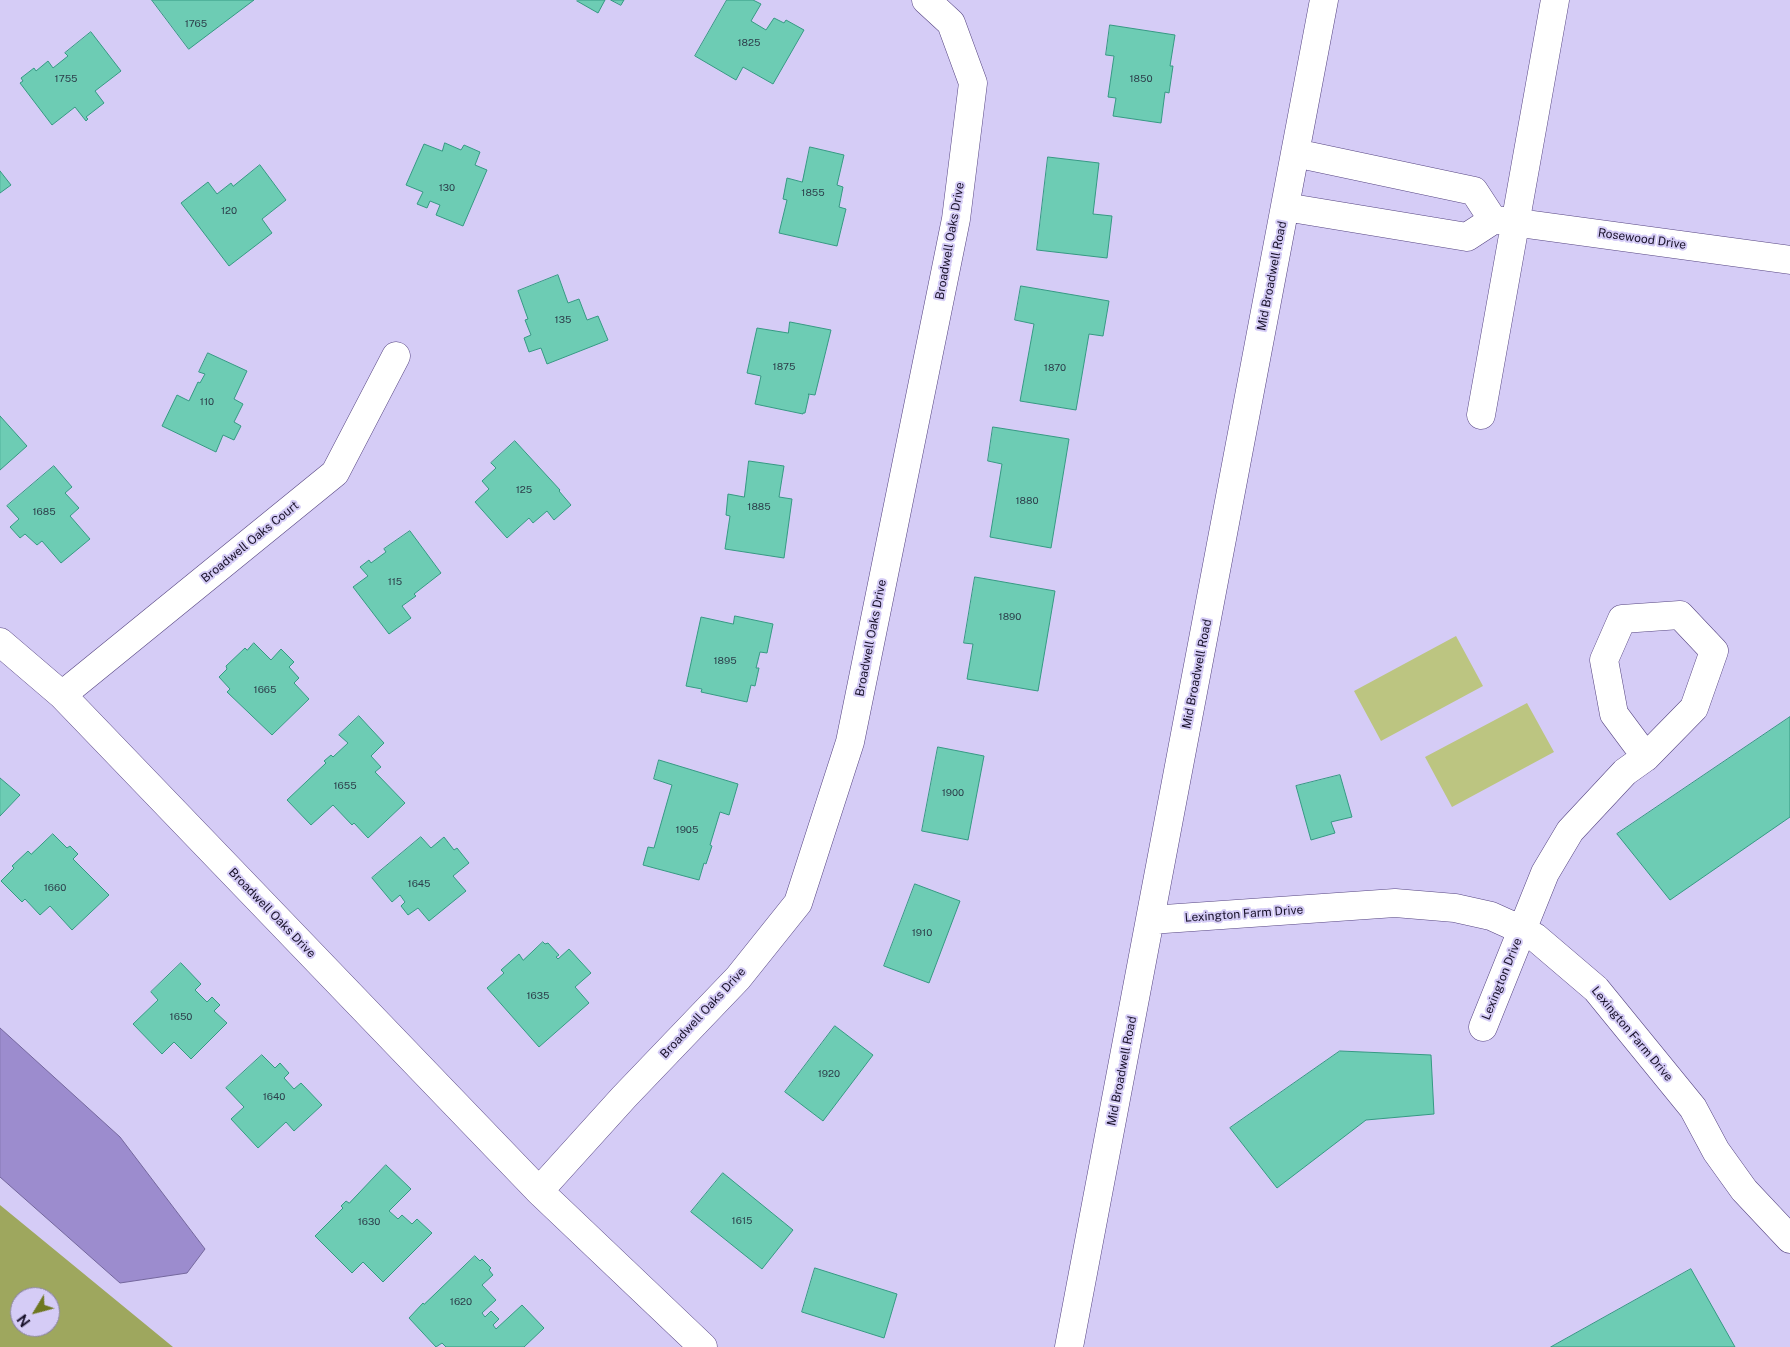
<!DOCTYPE html>
<style>
body{margin:0}
#map{position:relative;width:1790px;height:1347px;overflow:hidden;background:#d5ccf6;font-family:"Public Sans",sans-serif}
canvas{display:block}
.north{position:absolute;left:10px;top:1287px;width:50px;height:50px;box-sizing:border-box;background:#d5ccf6;border:1px solid #8981a4;border-radius:50%;rotate:233deg;font-size:14px;font-weight:700;line-height:20px;text-align:center;color:#18112a}
.north::after{content:'';display:block;margin:auto;width:18px;height:22px;background:#6e7720;clip-path:polygon(50% 0,100% 100%,50% 72%,0 100%)}
</style>
<div id="map">
<canvas width="1790" height="1347"></canvas>
<div class="north">N</div>
</div>
<script>
const ctx = document.querySelector('canvas').getContext('2d');
ctx.lineJoin = 'round';
function paint(path, color) { ctx.fillStyle = color; ctx.fill(path, 'evenodd'); }
function strokePath(path, color, width, dash) { ctx.strokeStyle = color; ctx.lineWidth = width; ctx.lineCap = dash ? 'butt' : 'round'; ctx.setLineDash(dash || []); ctx.stroke(path); }
function label(font, color, halo, rows, align = 'center') {
  ctx.font = font + ' "Public Sans",sans-serif'; ctx.lineWidth = 4; ctx.setLineDash([]); ctx.textBaseline = 'middle'; ctx.strokeStyle = halo; ctx.fillStyle = color; for (const [text, x, y, turn = 0] of rows) {
    ctx.save(); ctx.translate(x, y); ctx.rotate((+turn || 0) * Math.PI / 180); ctx.textAlign = isNaN(turn) ? turn : align; if (halo) ctx.strokeText(text, 0, 0); ctx.fillText(text, 0, 0); ctx.restore();
  }
}
const green = new Path2D(`
 M1456,636L1483,686L1381,741L1354,691Z
 M1527,703L1554,752L1452,807L1425,757Z`);
const forest = new Path2D(`
 M0,1205L173,1347H0ZM20,1297H50V1327H20Z`);
const water = new Path2D(`
 M0,1028L120,1137L205,1249L187,1273L120,1283L0,1177Z`);
const building = new Path2D(`
 M152,0H254L189,49Z
 M578,0H605L598,13L577,1Z
 M611,0H624L621,5Z
 M727,0H753L761,4L751,21L766,30L774,18L784,23L786,20L804,30L773,84L743,67L736,80L695,56Z
 M1110,25L1175,35L1170,66H1173L1169,93L1165,92L1161,123L1113,116L1116,98L1108,97L1114,56L1106,55Z
 M91,32L121,71L95,91L104,103L86,117L88,119L86,121L75,107L52,125L20,83L23,81L21,78L34,68L36,71L48,61L53,68L68,56L65,53Z
 M445,143L461,150L464,145L480,152L475,165L487,170L463,226L436,215L440,205L430,201L427,208L417,204L423,192L406,185L424,144L442,151Z
 M810,147L844,155L837,185L843,187L839,207L846,209L837,246L779,233L787,200L783,199L787,178L802,182Z
 M1048,157L1099,163L1093,214L1112,216L1107,258L1037,250Z
 M260,165L286,200L262,219L272,233L229,266L181,203L208,182L217,194L231,183L233,186Z
 M0,171L11,185L0,193Z
 M558,275L568,303L579,299L587,320L598,316L608,340L547,364L541,348L529,352L524,338L531,335L525,320L528,319L518,291Z
 M1021,286L1109,301L1103,336L1089,334L1076,410L1020,401L1034,324L1015,320Z
 M790,322L831,330L815,395L808,394L809,395L805,413H803V414L755,404L761,376L747,373L757,328L788,333Z
 M208,353L247,371L234,399L243,404L234,422L241,426L234,440L223,435L216,452L162,426L177,395L189,401L198,382L200,383L205,374L199,372Z
 M0,416L27,446L0,470Z
 M993,427L1069,439L1051,548L990,537L1002,464L988,461Z
 M515,441L560,490L559,491L571,505L554,520L547,511L533,523L529,518L507,538L475,502L489,489L482,481L496,468L491,463Z
 M749,461L784,466L779,497L792,499L784,558L725,549L730,516L726,515L728,494L744,497Z
 M54,466L72,487L65,493L79,508L70,516L90,539L61,563L42,541L37,545L25,534L20,538L10,527L19,519L7,506Z
 M410,531L441,573L414,594L416,596L402,606L411,618L389,634L353,587L368,576L360,567L369,560L371,563L386,552L384,549Z
 M975,577L1055,591L1038,691L967,679L973,644L964,643Z
 M735,616L773,624L767,653L760,652L756,668H759L755,686L751,685L747,702L701,692L702,689L686,686L701,617L733,624Z
 M254,643L271,660L281,649L294,662L289,667L299,678L294,683L309,699L272,735L227,692L230,689L219,677L227,669L226,666L245,648L247,650Z
 M359,716L384,743L371,756L381,767L375,772L405,803L368,838L354,823L352,825L333,805L311,825L287,800L326,763L324,761L331,755L333,757L348,743L339,735Z
 M1790,717V817L1670,900L1617,834Z
 M938,747L984,756L968,840L922,831Z
 M659,760L738,784L729,815L720,812L710,845L712,846L706,864L704,863L699,880L643,865L648,847L654,848L672,785L654,779Z
 M1340,775L1352,817L1331,822L1335,833L1311,840L1296,786Z
 M0,778L20,795L0,816Z
 M53,834L67,848L70,846L78,854L73,859L109,895L72,930L50,906L40,915L25,899L22,902L1,881L14,868L12,866L28,851L31,854Z
 M421,837L431,848L444,837L454,850L457,848L469,863L453,876L466,891L429,921L418,908L408,915L401,906L405,902L400,895L392,902L372,878Z
 M915,884L960,901L929,983L884,966Z
 M543,942L545,944L548,943L559,955L556,957L558,959L569,949L591,973L575,987L589,1003L539,1047L487,988L504,973L501,970L519,954L523,960Z
 M181,963L201,984L195,990L207,1002L212,997L220,1005L214,1011L227,1023L191,1059L174,1042L162,1054L133,1024L158,1000L151,992Z
 M835,1026L873,1055L823,1121L785,1092Z
 M1340,1051L1431,1055L1434,1114L1366,1120L1277,1188L1230,1128Z
 M262,1055L275,1068L280,1063L289,1073L284,1078L294,1089L301,1083L322,1105L294,1131L286,1122L258,1148L231,1119L244,1107L226,1088Z
 M386,1165L411,1189L389,1211L398,1219L402,1215L412,1224L417,1219L432,1233L383,1282L363,1262L352,1273L315,1236L343,1208L341,1206L346,1201L349,1203Z
 M723,1173L793,1230L762,1269L691,1212Z
 M475,1256L480,1261L482,1259L491,1268L489,1270L493,1275L482,1285L496,1300L482,1313L485,1317L491,1311L499,1319L493,1325L496,1329L522,1305L544,1328L524,1347H446L442,1343L436,1347L409,1318L423,1303L424,1304Z
 M815,1268L897,1294L884,1338L802,1312Z
 M1691,1269L1735,1347H1551Z`);
const minor = new Path2D(`
 M1285,207L1467,237L1493,220L1474,191L1295,153
 M1497,220L1790,260
 M1481,415L1555,0
 M1680,615L1714,651L1694,708L1646,757L1614,714L1604,660L1622,619Z
 M0,642L62,695L539,1191L703,1347
 M62,695L335,473L396,356
 M1150,920L1395,903L1455,908L1491,916L1522,930L1535,937L1596,989L1693,1108L1716,1151L1744,1190L1790,1239
 M1483,1027L1545,873L1570,831L1625,772L1646,757
 M539,1191L624,1097L738,978L798,903L850,742L956,219L973,83L951,23L926,0
 M1069,1347L1324,0`);
const numberNames = [
 ["1765",196,24],
 ["1825",749,43],
 ["1755",66,79],
 ["1850",1141,79],
 ["130",447,188],
 ["1855",813,193],
 ["120",229,211],
 ["135",563,320],
 ["1875",784,367],
 ["1870",1055,368],
 ["110",207,402],
 ["125",524,490],
 ["1880",1027,501],
 ["1885",759,507],
 ["1685",44,512],
 ["115",395,582],
 ["1890",1010,617],
 ["1895",725,661],
 ["1665",265,690],
 ["1655",345,786],
 ["1900",953,793],
 ["1905",687,830],
 ["1645",419,884],
 ["1660",55,888],
 ["1910",922,933],
 ["1635",538,996],
 ["1650",181,1017],
 ["1920",829,1074],
 ["1640",274,1097],
 ["1615",742,1221],
 ["1630",369,1222],
 ["1620",461,1302]
];
const streetNames = [
 ["Rosewood Drive",1642,239,8],
 ["Broadwell Oaks Drive",950,241,-80],
 ["Mid Broadwell Road",1272,276,-79],
 ["Broadwell Oaks Court",250,542,-39],
 ["Broadwell Oaks Drive",871,638,-79],
 ["Mid Broadwell Road",1197,674,-79],
 ["Broadwell Oaks Drive",272,913,46],
 ["Lexington Farm Drive",1244,914,-4],
 ["Lexington Drive",1502,979,-68],
 ["Broadwell Oaks Drive",703,1013,-47],
 ["Lexington Farm Drive",1632,1034,50],
 ["Mid Broadwell Road",1122,1071,-79]
];
paint(green, '#bcc581');
paint(forest, '#9ea75e');
paint(water, '#9c8cce');
strokePath(water, '#74679d', 1);
paint(building, '#6dccb4');
strokePath(building, '#369983', 1);
strokePath(minor, '#564582', 29);
strokePath(minor, '#fff', 28);
label('10px', '#2d404c', null, numberNames);
label('12px', '#18112a', '#d5ccf6', streetNames);
</script>
